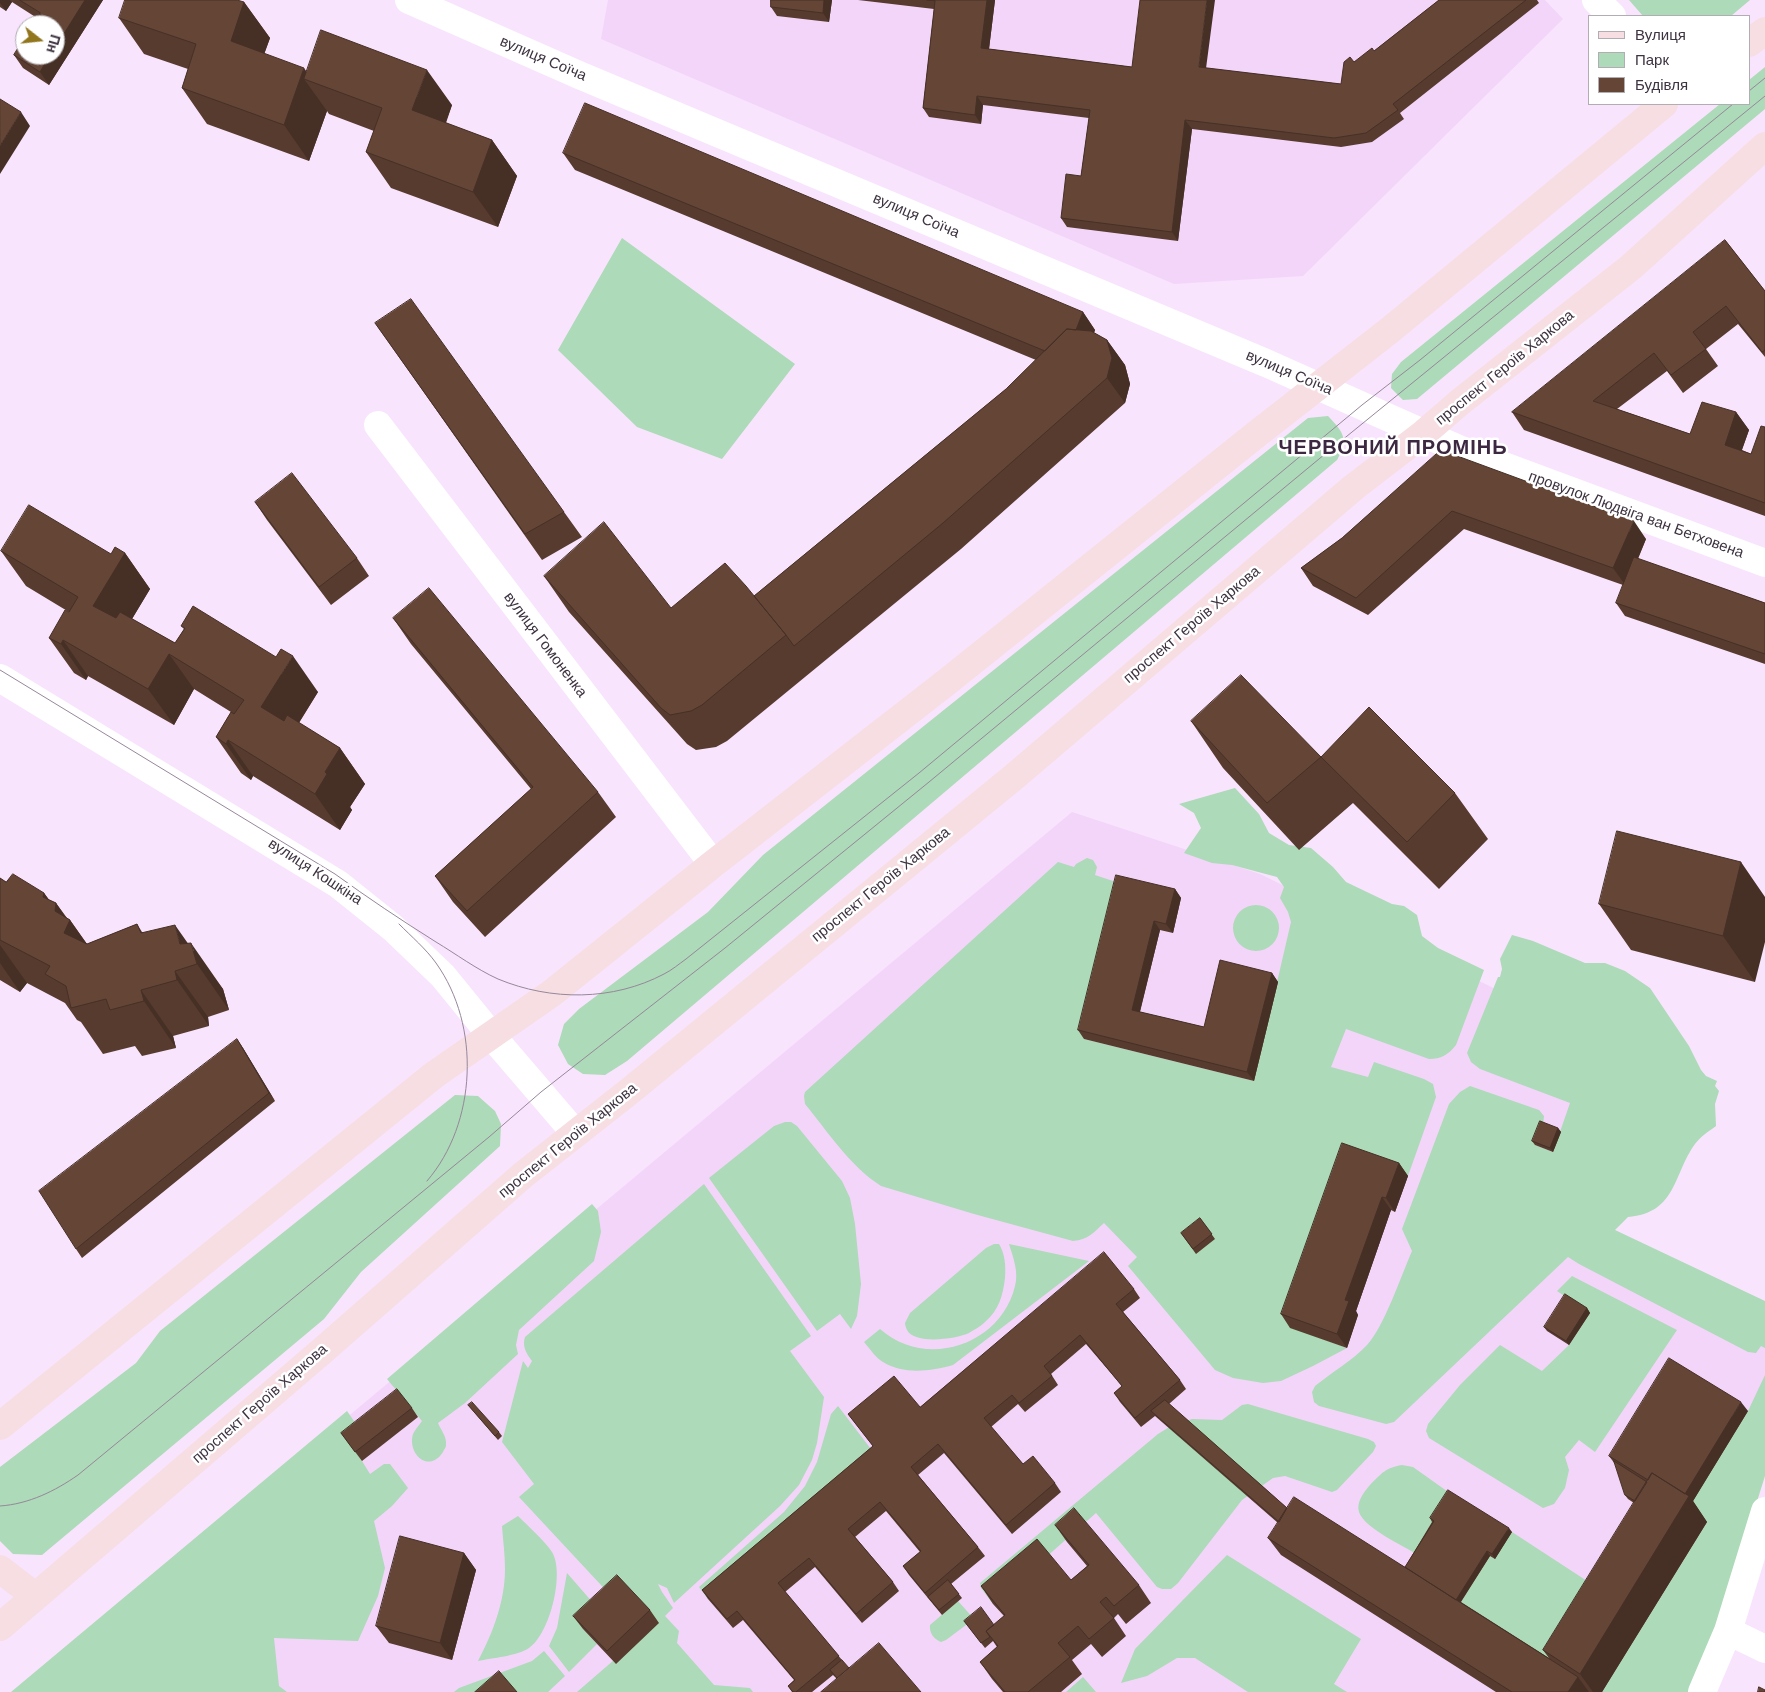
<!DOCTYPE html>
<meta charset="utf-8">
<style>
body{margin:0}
#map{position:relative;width:1765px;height:1692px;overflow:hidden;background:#f8e4fd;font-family:Helvetica,sans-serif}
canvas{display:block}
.legend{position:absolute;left:1588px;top:15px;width:162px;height:90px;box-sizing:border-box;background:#fff;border:1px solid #b1adb3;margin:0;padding:6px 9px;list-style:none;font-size:15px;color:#3d3340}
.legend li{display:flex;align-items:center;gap:10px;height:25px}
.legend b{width:25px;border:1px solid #b1adb3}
.north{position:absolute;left:15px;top:15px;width:50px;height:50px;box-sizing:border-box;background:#fff;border:1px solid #b1adb3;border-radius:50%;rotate:106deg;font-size:14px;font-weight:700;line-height:20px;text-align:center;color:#3d3340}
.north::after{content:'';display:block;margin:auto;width:18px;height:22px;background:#92761d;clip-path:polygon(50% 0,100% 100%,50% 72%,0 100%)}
</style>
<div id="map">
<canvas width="1765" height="1692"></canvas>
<ul class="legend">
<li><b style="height:6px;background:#f7dee3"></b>Вулиця</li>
<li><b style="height:14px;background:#addab8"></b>Парк</li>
<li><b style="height:14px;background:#644536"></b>Будівля</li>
</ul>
<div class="north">Пн</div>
</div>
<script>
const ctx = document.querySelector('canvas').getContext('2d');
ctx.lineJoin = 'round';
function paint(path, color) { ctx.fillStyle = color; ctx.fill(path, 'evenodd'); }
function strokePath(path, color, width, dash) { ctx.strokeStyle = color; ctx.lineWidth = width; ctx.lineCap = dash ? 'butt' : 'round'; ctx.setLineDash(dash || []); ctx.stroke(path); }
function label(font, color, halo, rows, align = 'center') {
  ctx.font = font + ' Helvetica,sans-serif'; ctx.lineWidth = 5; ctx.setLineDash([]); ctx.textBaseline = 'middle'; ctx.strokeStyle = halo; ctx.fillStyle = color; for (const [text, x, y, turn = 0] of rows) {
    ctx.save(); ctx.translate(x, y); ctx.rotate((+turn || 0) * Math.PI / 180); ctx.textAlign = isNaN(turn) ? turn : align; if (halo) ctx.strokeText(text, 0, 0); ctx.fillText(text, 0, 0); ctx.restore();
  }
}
const built = new Path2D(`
 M608,0H1545L1563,19L1303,276L1174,284L601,39Z
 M1072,812L1260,874L1645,1062L1591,1219L1765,1303V1462L1685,1692H18Z`);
const green = new Path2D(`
 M1629,0H1750L1731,16H1643Z
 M1765,67V109L1417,399L1403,400L1391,388L1392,374L1401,362L1720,104H1749V80Z
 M622,238L795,364L722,459L637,427L558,350Z
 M1328,416C1344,433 1349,439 1337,460L627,1061L605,1075L583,1074L568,1064L558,1045L564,1024L579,1009L708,912L763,855L1308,418Z
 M1235,788L1259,814L1269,833L1289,845L1311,848L1333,867L1346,882L1392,904L1404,906L1417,915L1422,936L1438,948L1484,970L1456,1045C1448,1055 1441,1059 1429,1059L1346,1029L1331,1067L1368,1077L1374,1062L1424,1079L1433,1084L1436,1097L1408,1176L1290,1327L1347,1348L1313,1366L1281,1381L1263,1383L1233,1378L1215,1370L1128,1266L1137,1257L1104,1223C1094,1232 1088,1240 1073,1241L974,1214L881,1186C850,1166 828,1132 805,1104L804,1096L805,1092L1058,862L1074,867L1076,864L1087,858L1093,860L1097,867L1095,875L1122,884L1084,1039L1254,1081L1291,922L1288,912L1280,898L1284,887L1277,877L1232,865L1212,863L1184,853L1201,828L1194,813L1179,804Z
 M1233 928a23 23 0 1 1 46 0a23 23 0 1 1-46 0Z
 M1512,935L1533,941L1585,963H1605L1625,971L1650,988L1689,1046L1701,1070L1706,1076L1717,1081L1715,1086L1719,1091L1715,1104L1716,1126C1709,1131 1700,1137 1695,1144C1673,1174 1677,1213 1628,1217L1615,1230L1765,1301V1348L1761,1346L1756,1353L1748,1352L1579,1264L1568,1257L1394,1422L1386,1424L1319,1406L1314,1402L1312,1392L1315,1386C1332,1372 1352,1361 1367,1345C1384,1327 1401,1276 1412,1251L1402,1229L1449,1104L1460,1092L1470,1086L1539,1110L1544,1116L1543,1125L1535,1145L1553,1152L1570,1103L1480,1069L1471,1062L1467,1053L1498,977H1500L1502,969L1500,959Z
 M455,1095L478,1096L495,1111L501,1124L500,1146L361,1272L324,1319L42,1555L13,1554L0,1541V1467L136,1363L160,1331Z
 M785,1122H791L797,1126L842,1181L850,1198L855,1224L861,1284L857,1316L851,1329L840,1314L817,1331L709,1178L774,1126Z
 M704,1184L811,1336L790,1351L824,1397L817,1443L812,1460L799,1485L780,1506L674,1603L667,1588L658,1584L662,1592L673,1608L665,1616L679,1631L677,1643L714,1685L750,1688L753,1692H577L658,1622L614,1599L519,1497L534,1484L502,1442L523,1361L528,1368L532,1361C526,1353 522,1346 525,1337Z
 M592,1204L598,1211L601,1232L594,1261L519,1330L516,1345L518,1354L465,1403L438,1423C441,1430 447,1437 446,1445C446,1448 444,1449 443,1452C429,1474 407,1454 413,1434C415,1430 419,1425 422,1421L387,1379Z
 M994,1244H999C1005,1254 1006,1266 1005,1278C1003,1295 999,1310 985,1322C981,1326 974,1330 969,1333C956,1339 915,1345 907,1330C906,1328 905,1325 905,1323L910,1313L986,1248Z
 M1009,1244L1089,1261L953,1365C931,1371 904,1375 883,1362C876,1358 870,1349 864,1342L880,1329C926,1370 1001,1345 1015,1286C1019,1272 1013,1257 1009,1244Z
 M1572,1276L1677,1330L1595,1452L1579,1440L1565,1457L1569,1470L1565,1488L1554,1504L1543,1508L1429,1438L1426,1431L1428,1424L1460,1385L1500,1345L1542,1371L1569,1345L1590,1313L1557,1291Z
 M1765,1375V1476L1719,1622L1692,1692H1602L1707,1522L1687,1509L1748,1411Z
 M1248,1404L1368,1439L1374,1442L1376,1446L1373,1452L1337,1490L1332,1492L1285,1476L1273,1478L1242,1500L1178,1583L1171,1589H1162L1157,1587L1096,1513L993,1604L981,1588L980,1583L986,1578L1158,1434L1171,1426L1192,1419L1222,1420L1242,1405Z
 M838,1406L877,1457L708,1599L699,1587L784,1512L805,1486L817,1462L831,1414Z
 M347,1411L361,1431L362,1461L370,1474L384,1464H390L408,1488L392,1506L374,1521L385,1568L378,1596L358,1641L274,1638L279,1686L287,1692H11Z
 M1402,1465L1413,1467L1451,1494L1418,1555C1404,1546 1364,1528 1359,1512C1356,1502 1364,1492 1370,1485C1382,1473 1385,1468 1402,1465Z
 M518,1516C528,1526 545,1541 552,1552C565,1573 550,1634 529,1648C517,1656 492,1658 478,1661C493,1633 505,1601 505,1569C505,1555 503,1540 502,1526Z
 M1512,1532L1610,1596L1561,1676L1456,1609L1490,1556Z
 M1227,1555L1361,1639L1334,1684L1347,1692H1248L1195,1658H1177L1147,1676L1121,1683L1135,1649Z
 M567,1573L601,1612L583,1629L597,1644L569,1672L549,1646L557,1628Z
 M958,1601L974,1619L946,1640L941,1642C934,1639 929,1633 930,1625Z
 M544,1651L565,1676L548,1692H454L459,1688L532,1661Z
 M1083,1677L1096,1692H1066Z`);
const minor = new Path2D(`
 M409,0L579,75L1266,363L1461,450L1765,563
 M1596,0L1612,16
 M378,425L713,864
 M0,678L338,884L393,928L443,976L491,1035L575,1133
 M1728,1631L1765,1649
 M1702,1692L1728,1631L1765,1511`);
const major = new Path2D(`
 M1749,43L1765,31
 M0,1426L434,1075L552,993L713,864L948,681L1258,433L1390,330L1664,104
 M0,1569L35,1596
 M0,1627L322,1351L523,1175L631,1090L1015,776L1354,487L1423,434L1460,402L1631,267L1765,146`);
const tram = new Path2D(`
 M1749,91L1765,78
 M0,670L335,874C368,898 401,920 436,942C456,954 476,969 498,979C551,1001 613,1001 664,974C672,970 679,964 686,959L919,773L1362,405L1420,360L1733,104
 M399,924C412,937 426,949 436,963C481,1026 477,1123 427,1181
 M0,1506C29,1504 55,1491 78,1475L489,1137L541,1092L725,948L929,782L1325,454L1765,96`);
const wall = new Path2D(`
 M0,0H103L49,85L23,68L14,55L37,18L12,2L6,11L0,7Z
 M832,0L829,22L777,16L771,7Z
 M858,0H995L989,49L1132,67L1206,68L1341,84L1354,62L1374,51L1439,0H1537L1539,3L1400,113L1404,119L1372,142L1341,147L1192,129L1178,241L1067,227L1061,218L1081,176L1089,118L983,105L981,124L929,117L923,108L934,9Z
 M244,2L270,38L264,54L306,72L452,105L446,123L492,140L517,176L498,227L391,188L366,152L374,131L329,114L327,111L309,161L207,124L182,88L188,69L144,54L119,18Z
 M563,153L1083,312L1095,330L1094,333L1107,340L1125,365L1130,384L1125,403L961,549L727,741L716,747L696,750L687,744L569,612L544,576L671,608L754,596L1006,389L1036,360L575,170Z
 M1725,240L1765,291V357L1738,324L1706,349L1718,366L1683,393L1667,371L1617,409L1690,434L1736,412L1749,430L1742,450L1751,454L1765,427V516L1524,430L1512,412Z
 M375,323L564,512L582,537L542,560Z
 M1441,450L1646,539L1638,559L1765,603V664L1625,616L1616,603L1623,585L1464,529L1368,615L1313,586L1301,568L1342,538Z
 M255,502L357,558L369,576L331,605L267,520Z
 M1,551L111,554L125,553L150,589L132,619L175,643L184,629L181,626L318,692L299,723L340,748L365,784L350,807L352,810L340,830L253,776L251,780L241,773L216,737L231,712L194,689L174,725L88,676L86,680L74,673L49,638L69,612L26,586Z
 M393,618L598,792L616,817L485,937L453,902L435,876L531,789L411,644Z
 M1191,721L1455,793L1488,839L1439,889L1353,803L1299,850L1223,768Z
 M1741,862L1755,982L1631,950L1599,904Z
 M0,878L6,882L44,893L49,900L56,903L67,918L70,920L87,944L137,924L142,932L187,943L223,989L229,1010L208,1017L209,1026L173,1036L176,1048L142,1056L135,1046L103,1054L81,1022L77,1020L65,1003L27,983L20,992L0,980Z
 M1175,889L1181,898L1173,933L1160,930L1140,1012L1204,1027L1272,973L1278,982L1254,1081L1084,1039L1078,1030Z
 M237,1039L243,1048L275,1101L82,1258L76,1249Z
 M1558,1128L1561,1132L1553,1152L1535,1145L1532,1141Z
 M1399,1163L1408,1176L1395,1212L1391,1210L1356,1311L1358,1315L1347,1348L1290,1328L1281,1314Z
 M1200,1218L1215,1239L1196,1254L1181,1233Z
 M1134,1289L1140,1298L1123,1312L1180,1380L1186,1389L1169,1404L1287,1508L1405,1567L1432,1522L1430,1518L1512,1532L1495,1559L1490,1556L1461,1602L1549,1658L1543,1650L1634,1503L1628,1499L1625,1495L1615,1464L1609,1456L1748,1411L1693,1501L1707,1522L1602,1692H1496L1281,1555L1268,1538L1278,1523L1155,1416L1141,1427L1120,1402L1114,1393L1122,1386L1086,1344L1051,1374L1058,1385L1025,1412L1018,1404L991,1427L1023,1464L1055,1483L1061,1492L1012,1534L944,1453L918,1475L978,1547L985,1556L951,1584L962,1598L942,1615L909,1575L903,1566L920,1552L886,1511L855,1537L893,1582L899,1591L862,1623L815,1567L785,1592L842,1660L837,1679L833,1675L812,1692H792L788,1686L794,1680L743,1620L733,1628L708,1599L702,1590L873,1446L848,1414L920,1407Z
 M1587,1308L1590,1313L1569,1345L1547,1331L1544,1327Z
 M468,1405L499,1432L502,1436L498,1440Z
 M412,1408L418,1417L362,1461L341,1433Z
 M1055,1525L1139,1585L1151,1603L1126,1624L1118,1614L1114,1618L1126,1636L1102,1657L1091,1644L1072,1660L1082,1674L1061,1692H1003L992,1679L980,1662L997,1647L993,1641L985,1648L964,1621L994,1625L1004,1616L993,1604L981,1586L1071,1580L1087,1566L1067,1542Z
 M464,1553L476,1570L452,1660L389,1643L376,1626Z
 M650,1610L659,1623L616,1664L583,1629L573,1616Z`);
const shadedWall = new Path2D(`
 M0,0H10L12,2L6,11L0,3Z
 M85,0H103L49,85L40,72L50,55H55V48Z
 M824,0H832L829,22L823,13Z
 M987,0H995L988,57L981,48Z
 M1207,0H1215L1205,76L1199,67Z
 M244,2L270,38L256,77L231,41Z
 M304,68L314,82L304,79L327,111L309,161L284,125Z
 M427,70L452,105L437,146L412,110Z
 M977,96L983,105L981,124L975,115Z
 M21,112L30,126L0,174V146Z
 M1185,120L1192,129L1178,241L1172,232Z
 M492,140L517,176L498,227L473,192Z
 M1083,312L1095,330L1085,354L1073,337Z
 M1107,340L1125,365L1130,384L1125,403L1107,378Z
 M1736,412L1749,430L1737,463L1725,445Z
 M1634,521L1646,539L1626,586L1613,568Z
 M125,553L150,589L118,642L93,606Z
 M63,640L88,676L86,680L61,644Z
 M169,654L194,689L174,725L148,689Z
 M293,656L318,692L286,743L261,707Z
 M228,740L253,776L251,780L226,744Z
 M340,748L365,784L350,807L352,810L340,830L315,794L325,772Z
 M1741,862L1765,897V942L1755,982L1723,936Z
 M1175,889L1181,898L1173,933L1166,924Z
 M44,893L56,909V903L69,922L70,920L103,967L64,933L43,897Z
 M1154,921L1160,930L1138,1019L1132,1010Z
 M175,925L194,952L191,943L223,989L229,1010L197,964L180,944Z
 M0,945L27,983L20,992L0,963Z
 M175,971L208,1017L209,1026L177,980Z
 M1272,973L1278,982L1254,1081L1247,1072Z
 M141,990L173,1036L176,1048L144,1001Z
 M237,1039L243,1048L275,1101L269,1093Z
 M1558,1128L1561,1132L1553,1152L1550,1148Z
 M1399,1163L1408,1176L1395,1212L1386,1198Z
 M1382,1197L1391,1210L1356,1311L1358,1315L1347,1348L1337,1334L1345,1300Z
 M1587,1308L1590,1313L1569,1345L1566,1341Z
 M1741,1402L1748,1411L1693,1501L1707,1522L1602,1692H1593L1580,1674L1681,1500Z
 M1509,1528L1512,1532L1495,1559L1492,1554Z
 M1487,1551L1490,1556L1456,1609L1453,1605Z
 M464,1553L476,1570L452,1660L440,1643Z
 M1578,1677L1589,1692H1568Z`);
const building = new Path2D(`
 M20,0H85L55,48V25H32L40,13Z
 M125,0H237L244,2L231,41L304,68L284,125L182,88L196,44L119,18Z
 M771,0H824L823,13L771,7Z
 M927,0H987L981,48L1132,67L1140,0H1207L1199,67L1341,84L1344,62L1350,57L1354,62L1372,48L1374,51L1439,0H1526L1393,104L1398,110L1366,133L1334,138L1185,120L1172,232L1061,218L1066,174L1081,176L1090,110L977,96L975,115L923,108L935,1Z
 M321,30L427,70L412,110L492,140L473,192L366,152L382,108L304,79Z
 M25,37V55H50L40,72L14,55Z
 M0,99L21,112L0,146Z
 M585,103L1083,312L1076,330L1067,329L1045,351L563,153Z
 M1725,240L1765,291V350L1762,352L1726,306L1693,332L1706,349L1671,375L1654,353L1593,401L1690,434L1702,402L1736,412L1725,445L1751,454L1761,426L1765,427V503L1512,412Z
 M411,299L564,512L525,534L375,323Z
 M1067,329L1091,331L1107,340L1112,358L1107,378L943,523L794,646L786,635L754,596L1006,389Z
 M1441,450L1634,521L1613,568L1452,511L1356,598L1301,568L1342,538Z
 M292,473L357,558L319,587L255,502Z
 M29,505L111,554L115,547L125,553L93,606L116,618L120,612L175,643L185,628L181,626L193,606L276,657L281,649L293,656L261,707L284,721L287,715L340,748L325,772L327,774L315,794L228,740L226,744L216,737L231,712L234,714L244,700L169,654L148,689L63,640L61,644L49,638L65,610L69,612L78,597L1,551Z
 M604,522L671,608L725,563L746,586L786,635L702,705L691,711L670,715L661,708L544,576Z
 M1634,557L1765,603V654L1616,603Z
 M429,588L598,792L467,911L435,876L533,787L393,618Z
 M1241,675L1321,757L1369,707L1455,793L1407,842L1321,757L1267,803L1191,721Z
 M1617,831L1741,862L1723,936L1599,904Z
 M13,874L44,893L43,897L56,903L55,911L70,920L64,933L87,944L137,924L141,933L175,925L180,944L191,943L197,964L175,971L177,980L141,990L144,1001L110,1010L106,999L71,1008L66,986L45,974L50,966L0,940V878L6,882Z
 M1116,875L1175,889L1166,924L1154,921L1132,1010L1204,1027L1220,960L1272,973L1247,1072L1078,1030Z
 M237,1039L269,1093L76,1249L39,1191Z
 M1540,1121L1558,1128L1550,1148L1532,1141Z
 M1342,1143L1399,1163L1386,1198L1382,1197L1345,1300L1349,1301L1337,1334L1281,1314Z
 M1200,1218L1212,1234L1193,1249L1181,1233Z
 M1104,1252L1134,1289L1116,1304L1180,1380L1135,1418L1114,1393L1122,1386L1080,1335L1044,1366L1052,1376L1019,1403L1012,1395L984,1418L1023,1464L1033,1456L1055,1483L1006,1525L938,1444L911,1467L978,1547L925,1593L903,1566L921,1551L880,1502L848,1529L893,1582L856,1614L809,1558L778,1583L839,1656L796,1692H793L788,1686L795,1680L737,1611L727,1619L702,1590L873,1446L848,1414L894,1376L920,1407Z
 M1565,1294L1587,1308L1566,1341L1544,1327Z
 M1669,1358L1741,1402L1685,1494L1652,1473L1648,1480L1609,1456Z
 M397,1389L412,1408L355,1452L341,1433Z
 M1165,1400L1287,1508L1279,1522L1151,1411Z
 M472,1402L499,1432L495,1436L468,1405Z
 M1614,1461L1647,1482L1635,1501L1625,1495Z
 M1652,1473L1689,1496L1580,1674L1543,1650Z
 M1448,1490L1509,1528L1492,1554L1487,1551L1456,1600L1405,1567L1434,1521L1430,1518Z
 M1294,1497L1578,1677L1568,1692H1512L1268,1538Z
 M1074,1508L1139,1585L1114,1606L1106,1597L1100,1602L1114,1618L1089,1639L1078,1626L1058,1643L1070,1657L1028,1692H1005L980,1662L998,1646L986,1631L1005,1615L981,1586L1037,1539L1071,1580L1089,1565L1055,1525Z
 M400,1536L464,1553L440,1643L376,1626Z
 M617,1575L650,1610L607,1651L573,1616Z
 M948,1580L959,1594L939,1610L928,1597Z
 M981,1607L994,1625L986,1631L990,1637L981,1643L964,1621Z
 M879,1643L921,1692H821Z
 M842,1660L849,1668L837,1678L830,1670Z
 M499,1671L517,1692H475Z
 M1759,1687L1765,1690V1692H1758Z`);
const streetNames = [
 ["вулиця Соїча",543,59,23],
 ["вулиця Соїча",916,216,23],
 ["проспект Героїв Харкова",1505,368,-39],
 ["вулиця Соїча",1289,373,23],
 ["провулок Людвіга ван Бетховена",1636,515,20],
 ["проспект Героїв Харкова",1192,625,-40],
 ["вулиця Гомоненка",545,645,53],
 ["вулиця Кошкіна",315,872,33],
 ["проспект Героїв Харкова",881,885,-39],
 ["проспект Героїв Харкова",568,1141,-39],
 ["проспект Героїв Харкова",260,1404,-41]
];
const districtNames = [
 ["ЧЕРВОНИЙ ПРОМІНЬ",1393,448]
];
paint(built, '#f3d5fa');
paint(green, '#addab8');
strokePath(minor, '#fff', 28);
strokePath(major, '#f7dee3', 28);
strokePath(tram, '#96879a', 1);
paint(wall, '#563b2e');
paint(shadedWall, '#463026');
paint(building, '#644536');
strokePath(building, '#463026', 1);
label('15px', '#3d3340', '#fff', streetNames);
ctx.letterSpacing = '1px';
label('bold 20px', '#3c2841', '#fff', districtNames);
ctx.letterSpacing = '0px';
</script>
